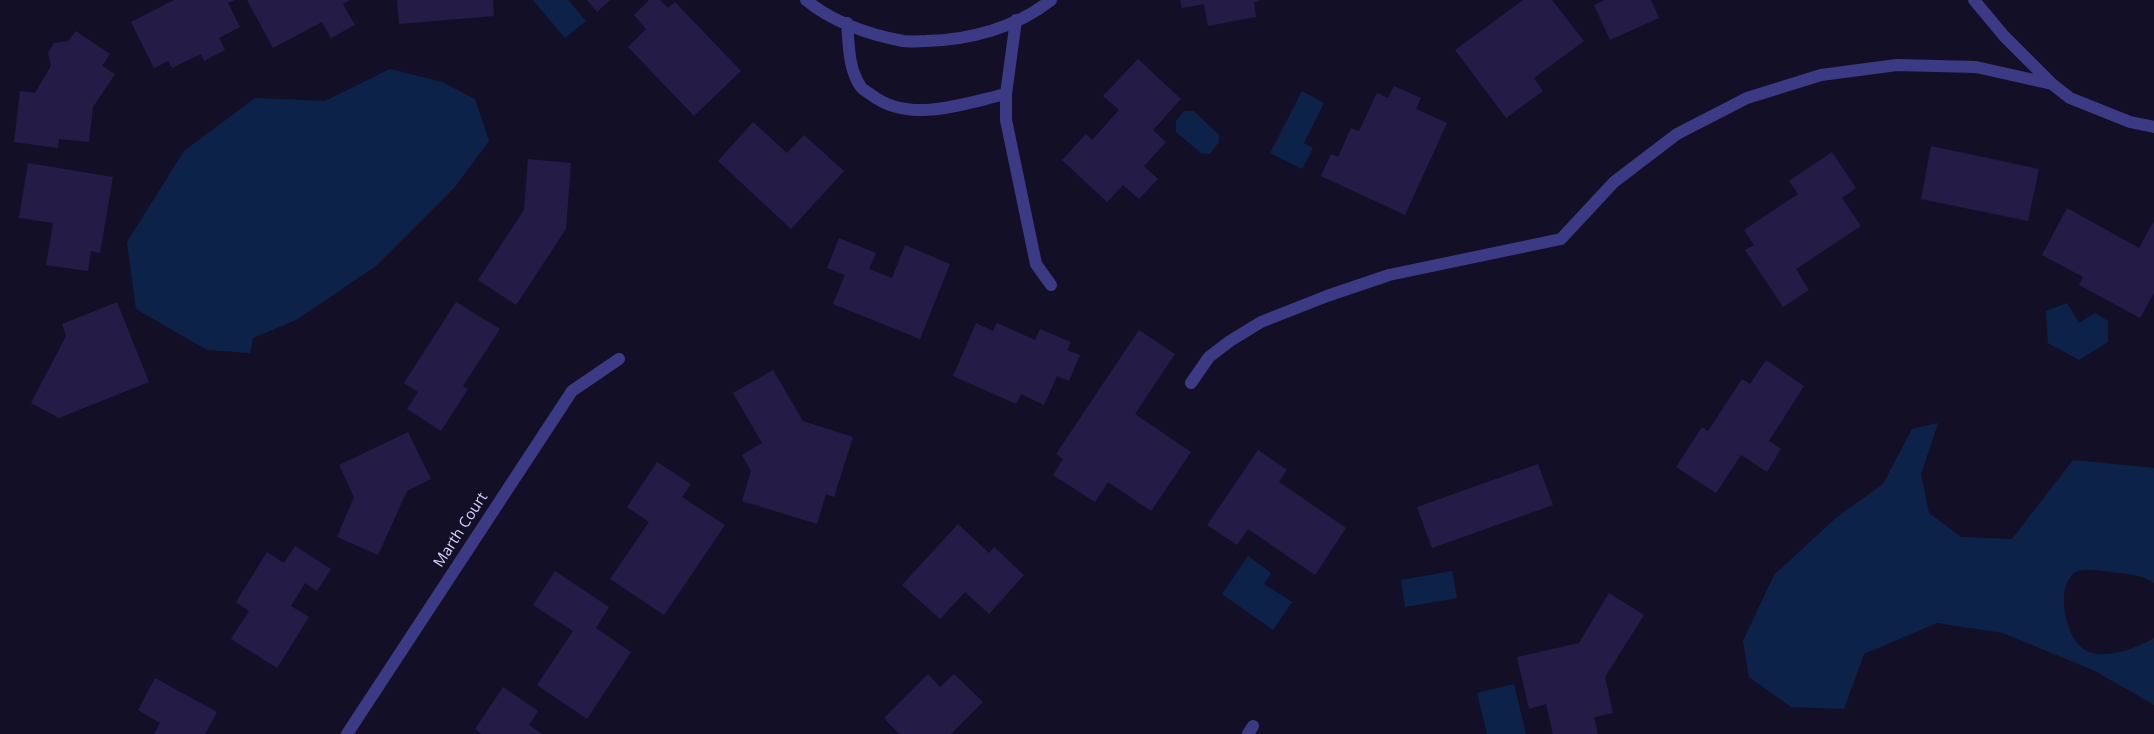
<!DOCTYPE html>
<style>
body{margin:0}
canvas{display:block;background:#130f26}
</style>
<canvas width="2154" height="734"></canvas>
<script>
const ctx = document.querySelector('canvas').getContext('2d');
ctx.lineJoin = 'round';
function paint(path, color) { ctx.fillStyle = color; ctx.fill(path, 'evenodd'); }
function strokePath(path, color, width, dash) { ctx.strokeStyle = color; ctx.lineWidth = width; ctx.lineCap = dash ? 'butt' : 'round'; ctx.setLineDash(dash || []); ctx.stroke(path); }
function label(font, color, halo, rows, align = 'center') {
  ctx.font = font + ' "Open Sans",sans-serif'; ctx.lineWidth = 5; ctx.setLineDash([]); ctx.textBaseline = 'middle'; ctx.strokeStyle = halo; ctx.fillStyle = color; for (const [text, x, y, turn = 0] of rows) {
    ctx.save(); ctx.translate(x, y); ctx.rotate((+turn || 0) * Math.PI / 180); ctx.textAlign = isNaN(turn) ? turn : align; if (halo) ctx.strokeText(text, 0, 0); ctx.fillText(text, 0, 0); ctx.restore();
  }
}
const water = new Path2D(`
 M533,0H568L586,21L565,38Z
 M390,69L442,82L475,99L489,141L454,188L376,266L296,320L253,338L250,353L207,350L136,309L127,242L184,151L255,98L325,101Z
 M1302,91L1324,103L1304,143L1313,148L1302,169L1270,153Z
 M1184,111H1194L1219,135V142L1210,154L1201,153L1176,132V121Z
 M2067,303L2079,323L2095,313L2108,321V342L2079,360L2048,343L2046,311Z
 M1938,423L1921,474L1929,513L1961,537L2012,539L2073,460L2154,468V583C2141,574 2126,574 2110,572C2099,571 2082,566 2073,574C2055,590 2066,639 2085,650C2103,661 2138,648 2154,638V705L2095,671L2003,633L1937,623L1864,654L1844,709L1791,707L1749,677L1743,641L1774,575L1837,517L1883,484L1912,429Z
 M1248,556L1271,573L1264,584L1292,602L1273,630L1222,594Z
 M1452,571L1457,598L1405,607L1401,580Z
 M1514,684L1526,734H1487L1477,693Z`);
const building = new Path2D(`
 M174,0H235L228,3L240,27L219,38L225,50L204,61L201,54L172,68L168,61L154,68L131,22Z
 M247,0H350L343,4L355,25L331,38L322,22L273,48Z
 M397,0H493L494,16L399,24Z
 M587,0H610L597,12Z
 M649,0H660L668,8L675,2L741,71L694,116L628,47L646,29L634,15Z
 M1180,0H1259L1260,1L1254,2L1256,17L1208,26L1204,4L1182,8Z
 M1523,0H1552L1584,41L1534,78L1543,91L1506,118L1455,50Z
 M1605,0H1651L1659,18L1610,40L1594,5Z
 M76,31L110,54L102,66L115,74L93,107L89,142L59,139L58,148L14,142L20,91L35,93L51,66L48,53L54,43L68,41Z
 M1138,59L1181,99L1153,130L1166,142L1144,166L1158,179L1139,199L1123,185L1107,202L1062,160L1086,134L1092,140L1119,110L1103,96Z
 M1394,86L1421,98L1416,109L1447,123L1405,215L1321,176L1331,154L1338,157L1351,128L1359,131L1377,93L1388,98Z
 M753,122L787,153L804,135L844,171L791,229L718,161Z
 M1931,146L2039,169L2028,221L1921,199Z
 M1832,152L1856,188L1842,198L1861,226L1796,269L1809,290L1783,307L1745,250L1754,245L1744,230L1798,194L1789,181Z
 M528,159L571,163L566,229L516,305L478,280L524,210Z
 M28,163L113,177L100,253L91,251L88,271L46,265L53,223L19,218Z
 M2067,208L2139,248L2154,221V293L2140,318L2079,285L2083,277L2042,255Z
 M839,238L876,253L869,269L892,278L905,245L950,264L920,339L833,304L845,275L827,268Z
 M117,302L149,382L59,418L31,403L66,336L62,324Z
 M456,302L500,329L463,386L468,389L441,431L407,409L418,392L404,383Z
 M976,323L993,331L997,323L1035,340L1040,329L1071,342L1067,350L1080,355L1069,381L1057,376L1044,405L1021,394L1016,404L953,376Z
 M1139,330L1175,354L1135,414L1191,452L1151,511L1108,482L1095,502L1053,475L1063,459L1056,454Z
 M1766,360L1804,386L1769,441L1781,449L1767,472L1741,455L1716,493L1676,467L1702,427L1708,431L1742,379L1750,384Z
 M773,370L803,421L853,437L834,497L826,494L817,524L742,501L751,471L742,455L762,443L733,393Z
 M408,432L431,479L407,491L378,555L337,537L354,497L339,465Z
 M1258,450L1287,470L1279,482L1346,528L1315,575L1248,529L1237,545L1207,525Z
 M657,462L691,484L682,497L725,525L664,615L610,579L649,522L627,507Z
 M1538,464L1553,505L1432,548L1417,507Z
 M958,524L989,553L994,547L1024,575L989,614L965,592L940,619L902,585Z
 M295,546L331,569L317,591L305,583L291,606L309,617L277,668L231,639L249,611L236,602L267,552L284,563Z
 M555,571L609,607L596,628L631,652L587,719L537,685L573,631L533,605Z
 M1609,593L1644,615L1605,677L1613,713L1594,717L1598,734H1553L1546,704L1529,709L1517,657L1579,643Z
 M928,674L940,687L954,674L983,702L951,734H899L884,718Z
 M155,678L217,712L205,734H154L160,723L138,710Z
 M503,687L538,711L529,725L542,734H482L475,729Z`);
const minor = new Path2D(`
 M806,0C832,22 870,35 903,41C910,42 919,41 926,41C969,40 1016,28 1051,0
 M1974,0L2004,36L2052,84L2070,98L2130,122L2154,127
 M1016,20L1006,94V120L1036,264L1051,285
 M847,23C849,44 848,69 861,87C863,90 869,93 873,96C911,124 965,103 1006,94
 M1191,383L1209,357L1230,341L1261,322L1327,296L1389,275L1561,239L1614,182L1677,134L1747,98L1821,75L1897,65L1976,67L2052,84
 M347,734L572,391L619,359
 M1248,734L1253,726`);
const streetNames = [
 ["Marth Court",461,530,-57]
];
paint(water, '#0c2248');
paint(building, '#241b47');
strokePath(minor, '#3d3a85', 12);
label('15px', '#d9d4ff', '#130f26', streetNames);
</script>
